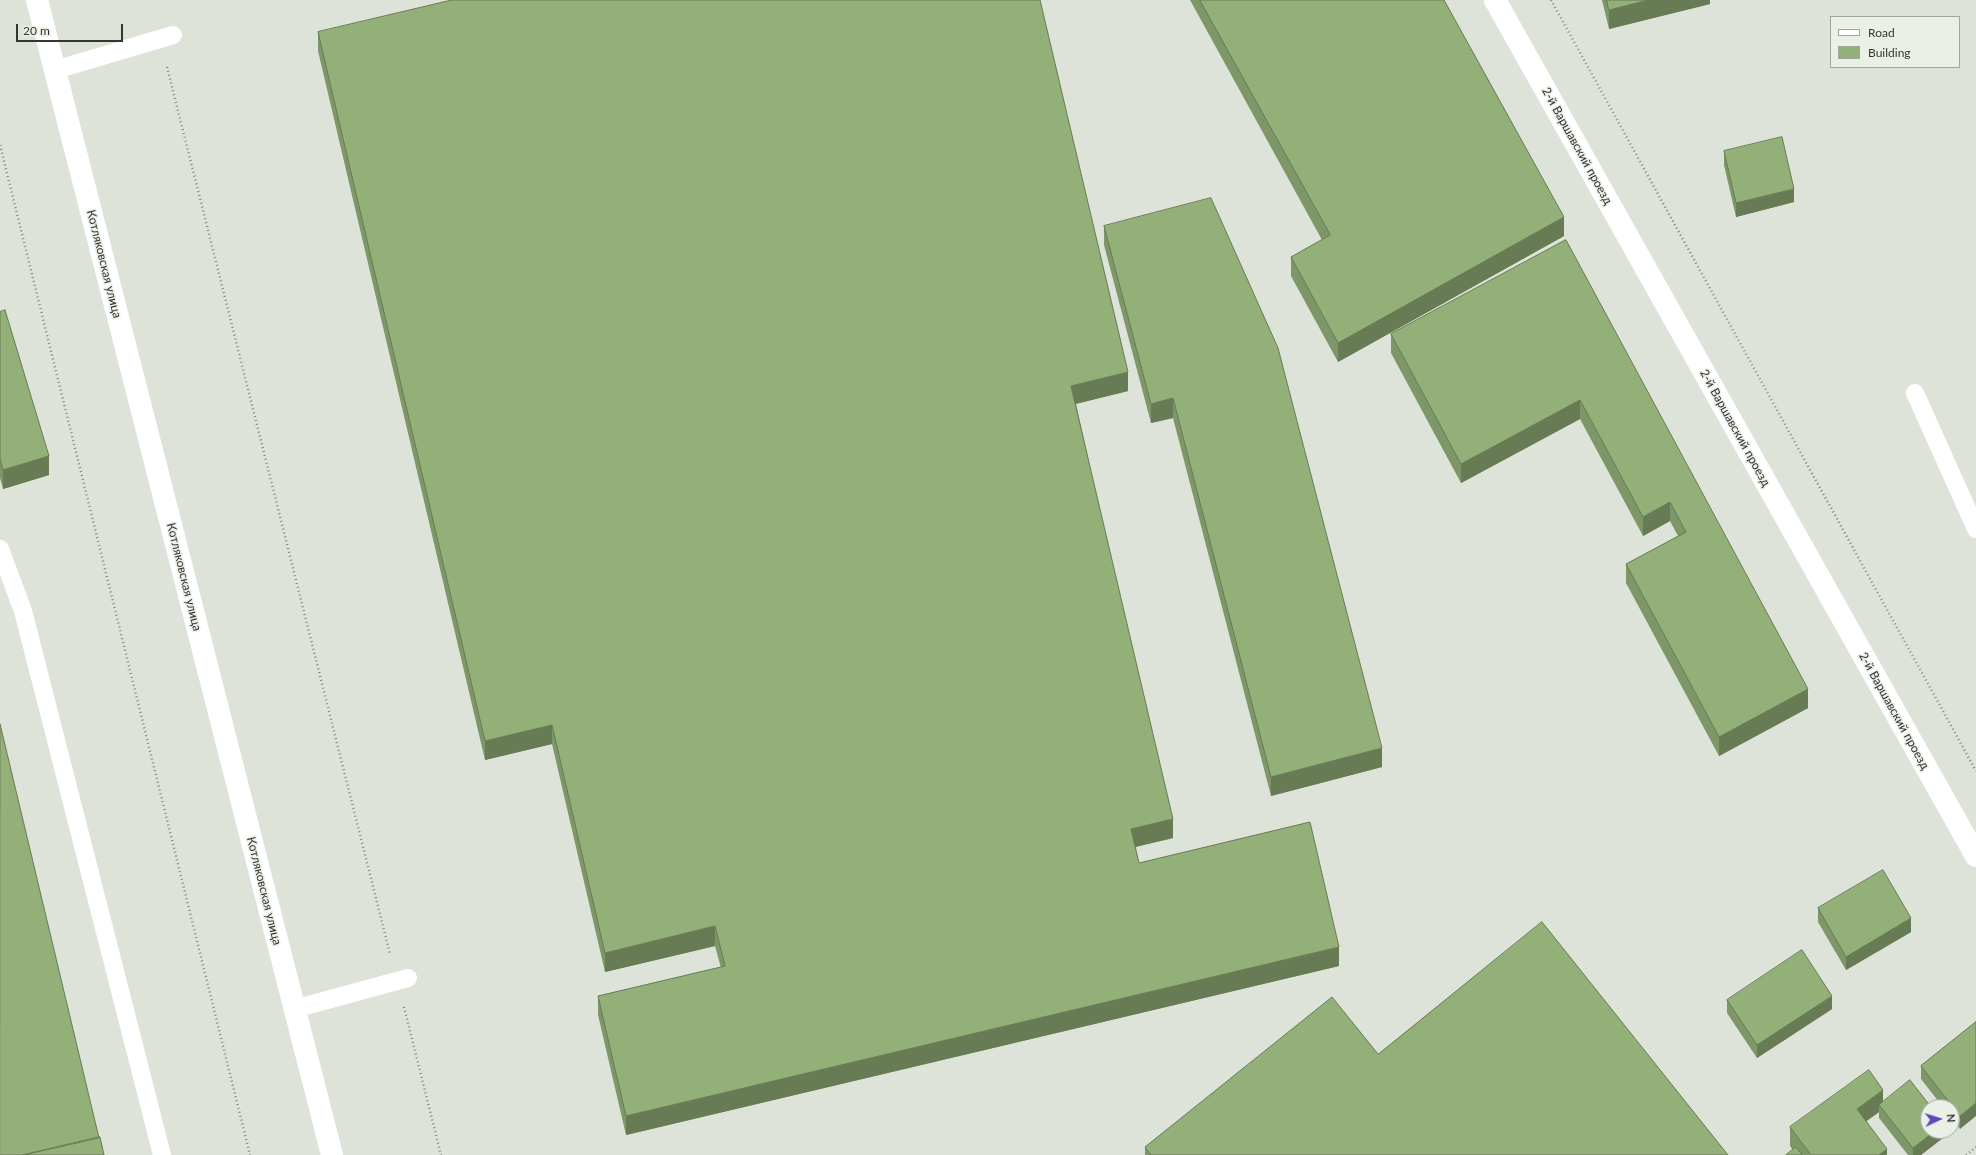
<!DOCTYPE html>
<meta charset="utf-8">
<style>
body{margin:0}
#map{position:relative;width:1976px;height:1155px;overflow:hidden;background:#dde3d8;font-family:Lato,sans-serif}
canvas{display:block}
.legend{position:absolute;left:1830px;top:16px;width:130px;height:52px;box-sizing:border-box;background:#eaf0e6;border:1px solid #a1a59e;margin:0;padding:5px 7px;list-style:none;font-size:12px;color:#333531}
.legend li{display:flex;align-items:center;gap:8px;height:20px}
.legend b{width:20px;border:1px solid #a1a59e}
.north{position:absolute;left:1920px;top:1099px;width:40px;height:40px;box-sizing:border-box;background:#eaf0e6;border:1px solid #a1a59e;border-radius:50%;rotate:86deg;font-size:11px;font-weight:700;line-height:16px;text-align:center;color:#333531}
.north::after{content:'';display:block;margin:auto;width:14px;height:18px;background:#5f47c0;clip-path:polygon(50% 0,100% 100%,50% 72%,0 100%)}
.scale{position:absolute;left:16px;top:24px;width:107px;height:18px;box-sizing:border-box;border:2px solid #333531;border-top:0;padding-left:5px;font-size:12px;line-height:14px;white-space:nowrap;color:#333531;-webkit-text-stroke:3px #eaf0e6;paint-order:stroke}
</style>
<div id="map">
<canvas width="1976" height="1155"></canvas>
<ul class="legend">
<li><b style="height:5px;background:#fff"></b>Road</li>
<li><b style="height:11px;background:#93b079"></b>Building</li>
</ul>
<div class="north">N</div>
<div class="scale">20 m</div>
</div>
<script>
const ctx = document.querySelector('canvas').getContext('2d');
ctx.lineJoin = 'round';
function strokePath(path, color, width, dash) { ctx.strokeStyle = color; ctx.lineWidth = width; ctx.lineCap = dash ? 'butt' : 'round'; ctx.setLineDash(dash || []); ctx.stroke(path); }
function paint(path, color) { ctx.fillStyle = color; ctx.fill(path, 'evenodd'); }
function label(font, color, halo, rows, align = 'center') {
  ctx.font = font + ' Lato,sans-serif'; ctx.lineWidth = 3; ctx.setLineDash([]); ctx.textBaseline = 'middle'; ctx.strokeStyle = halo; ctx.fillStyle = color; for (const [text, x, y, turn = 0] of rows) {
    ctx.save(); ctx.translate(x, y); ctx.rotate((+turn || 0) * Math.PI / 180); ctx.textAlign = isNaN(turn) ? turn : align; if (halo) ctx.strokeText(text, 0, 0); ctx.fillText(text, 0, 0); ctx.restore();
  }
}
const path = new Path2D(`
 M1551,0L1976,771
 M167,67L390,954
 M0,145L250,1155
 M404,1007L441,1155
 M1966,1155L1976,1147`);
const service = new Path2D(`
 M55,70L173,35
 M1915,393L1976,529
 M0,549L23,611L162,1155
 M294,1009L408,978`);
const minor = new Path2D(`
 M1495,0L1976,856`);
const tertiary = new Path2D(`
 M37,0L332,1155`);
const wall = new Path2D(`
 M1190,0H1444L1564,236L1338,362L1291,276V257L1322,240Z
 M1602,0H1710V4L1609,29Z
 M318,32L1128,391L1076,404L1173,838L1135,847L1139,863L1339,966L626,1135L598,1015V996L721,968L715,946L605,972L552,744L485,760L318,51Z
 M1724,151L1794,202L1736,217L1724,165Z
 M1104,226L1382,767L1271,796L1173,418L1151,423L1104,245Z
 M1566,240L1808,708L1719,756L1626,583V564L1678,536L1670,521L1643,536L1580,419L1461,483L1391,353V334Z
 M0,312L49,475L3,489L0,478Z
 M1818,908L1911,932L1846,970L1818,922Z
 M1727,1000L1832,1009L1757,1058L1727,1013Z
 M1976,1022L1960,1129L1952,1118V1107H1943L1921,1079V1066Z
 M1378,1054L1728,1155H1145V1147Z
 M1883,1101L1944,1131V1137L1921,1155H1908L1879,1118V1112L1866,1121L1887,1155H1786L1793,1150L1790,1146V1127Z`);
const shadedWall = new Path2D(`
 M1649,0H1710V4L1609,29V10Z
 M1794,189V202L1736,217V203Z
 M1564,217V236L1338,362V343Z
 M1128,372V391L1071,405V386Z
 M1173,398V418L1151,423V404Z
 M1580,400V419L1461,483V464Z
 M49,456V475L3,489V470Z
 M1670,502V521L1643,536V517Z
 M1808,689V708L1719,756V737Z
 M552,725V744L485,760V741Z
 M1382,748V767L1271,796V777Z
 M1173,819V838L1131,848V829Z
 M1911,918V932L1846,970V957Z
 M715,926V946L605,972V953Z
 M1339,947V966L626,1135V1116Z
 M1832,996V1009L1757,1058V1045Z
 M1883,1090V1109L1879,1105V1112L1857,1128V1109Z
 M1976,1103V1116L1960,1129V1116Z
 M1935,1131H1944V1137L1921,1155H1913V1148Z
 M1887,1149V1155H1879Z`);
const building = new Path2D(`
 M452,0H1040L1128,372L1071,386L1173,819L1131,829L1139,863L1310,822L1339,947L626,1116L598,996L725,966L715,926L605,953L552,725L485,741L318,32Z
 M1200,0H1444L1564,217L1338,343L1291,257L1330,235Z
 M1607,0H1649L1609,10Z
 M1782,137L1794,189L1736,203L1724,151Z
 M1211,198L1278,348L1382,748L1271,777L1173,398L1151,404L1104,226Z
 M1566,240L1808,689L1719,737L1626,564L1686,532L1670,502L1643,517L1580,400L1461,464L1391,334Z
 M5,310L49,456L3,470L0,459V312Z
 M0,724L99,1138L23,1155H0Z
 M1883,870L1911,918L1846,957L1818,908Z
 M1542,922L1728,1155H1151L1145,1147L1332,997L1378,1054Z
 M1802,950L1832,996L1757,1045L1727,1000Z
 M1976,1022V1103L1960,1116L1921,1066Z
 M1869,1070L1883,1090L1857,1109L1887,1149L1879,1155H1811L1790,1127Z
 M1910,1080L1931,1107H1928V1131H1935L1913,1148L1879,1105Z
 M100,1137L104,1155H23Z
 M1796,1147L1802,1155H1786Z`);
const streetNames = [
 ["2-й Варшавский проезд",1577,146,61],
 ["Котляковская улица",104,264,76],
 ["2-й Варшавский проезд",1735,428,61],
 ["Котляковская улица",184,577,76],
 ["2-й Варшавский проезд",1894,711,61],
 ["Котляковская улица",264,891,76]
];
strokePath(path, '#858981', 2.5, [1, 3]);
strokePath(service, '#fff', 18);
strokePath(minor, '#fff', 22);
strokePath(tertiary, '#fff', 22);
paint(wall, '#7e9768');
paint(shadedWall, '#677b55');
paint(building, '#93b079');
strokePath(building, '#677b55', 1);
label('12px', '#333531', '#eaf0e6', streetNames);
</script>
